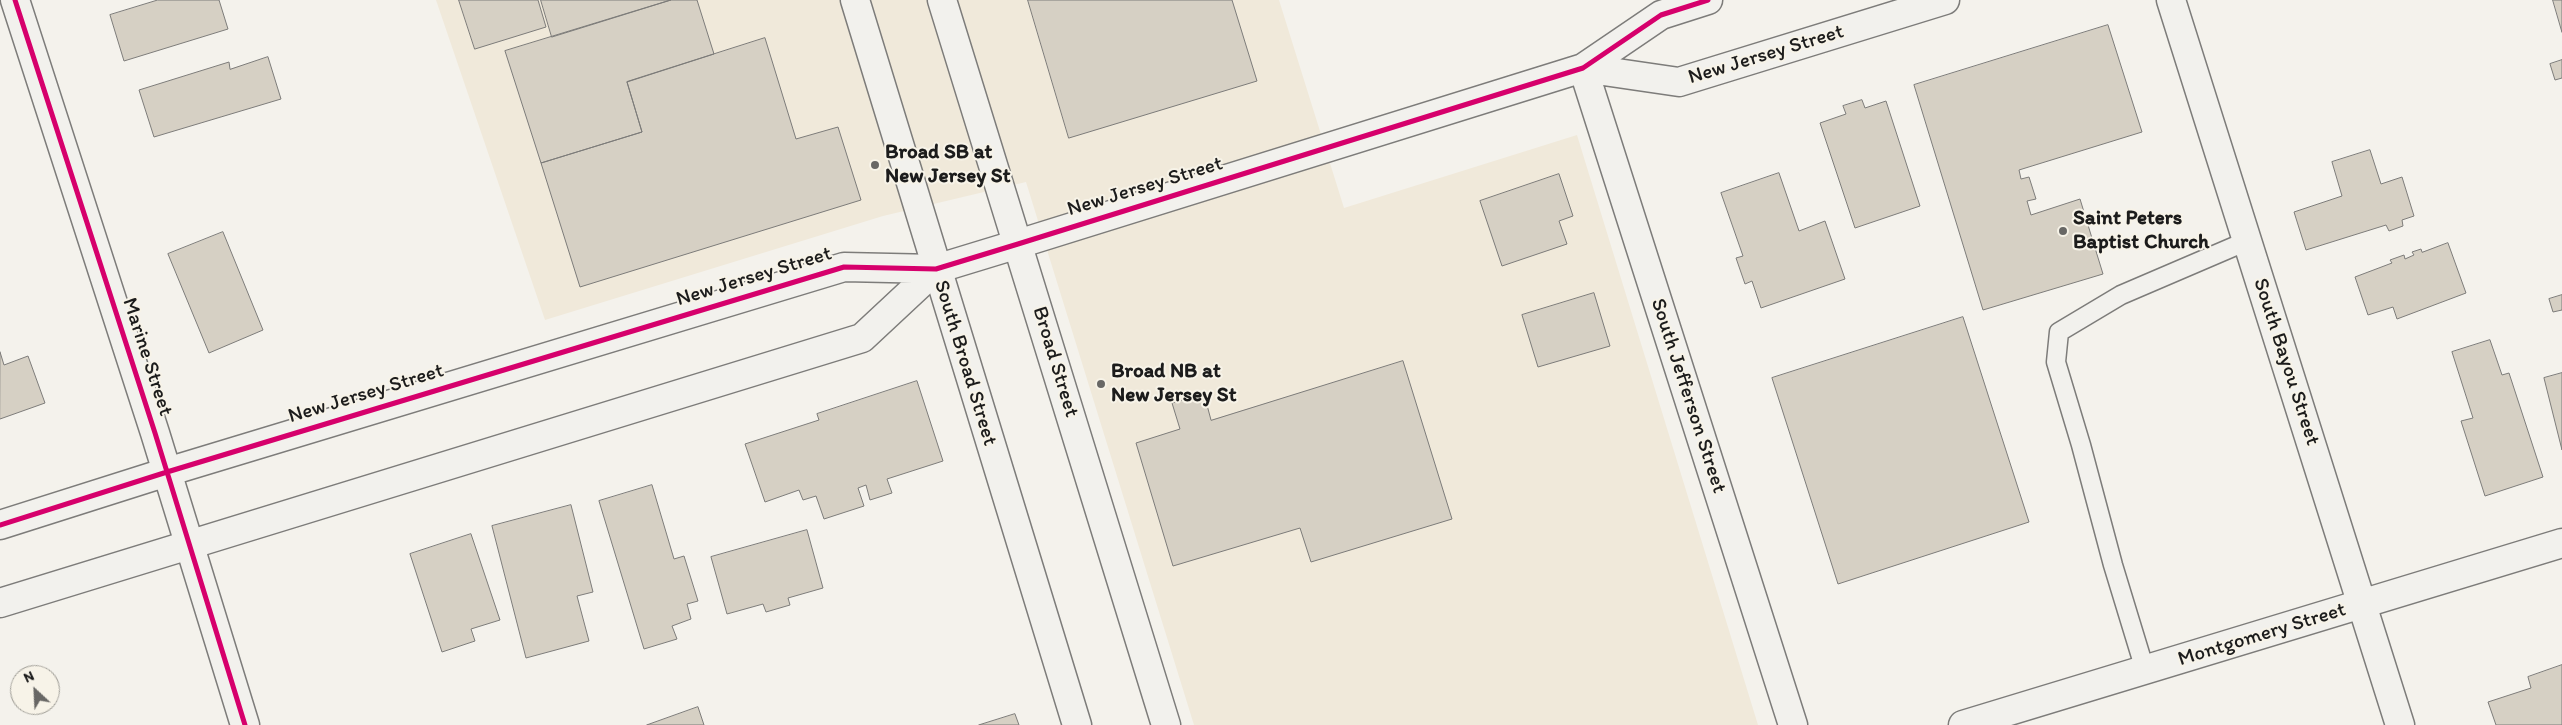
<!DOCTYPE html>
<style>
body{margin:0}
#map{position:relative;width:2562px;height:725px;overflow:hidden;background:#f4f2ec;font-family:Itim,sans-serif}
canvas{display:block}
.north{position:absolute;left:10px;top:665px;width:50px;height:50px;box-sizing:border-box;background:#f7f3e8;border:1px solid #9f9d96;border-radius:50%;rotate:335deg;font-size:14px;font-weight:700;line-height:20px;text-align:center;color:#1c1c1c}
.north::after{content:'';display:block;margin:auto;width:18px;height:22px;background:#686765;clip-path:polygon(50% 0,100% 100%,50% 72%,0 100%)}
</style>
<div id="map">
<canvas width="2562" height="725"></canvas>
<div class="north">N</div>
</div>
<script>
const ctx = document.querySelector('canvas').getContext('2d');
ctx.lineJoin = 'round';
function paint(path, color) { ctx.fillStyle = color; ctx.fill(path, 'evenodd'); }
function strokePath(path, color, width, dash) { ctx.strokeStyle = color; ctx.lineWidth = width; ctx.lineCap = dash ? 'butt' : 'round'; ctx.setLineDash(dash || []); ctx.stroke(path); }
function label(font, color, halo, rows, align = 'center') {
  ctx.font = font + ' Itim,sans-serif'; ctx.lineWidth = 4; ctx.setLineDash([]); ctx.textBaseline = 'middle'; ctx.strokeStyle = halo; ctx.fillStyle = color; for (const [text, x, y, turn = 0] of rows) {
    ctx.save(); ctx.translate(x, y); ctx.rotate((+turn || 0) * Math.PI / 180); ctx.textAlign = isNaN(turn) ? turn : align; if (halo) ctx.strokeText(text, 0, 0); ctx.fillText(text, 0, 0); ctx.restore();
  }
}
const built = new Path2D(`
 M436,0H1279L1344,208L1577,135L1758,725H1194L1026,182L883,216L545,320Z`);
const building = new Path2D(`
 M158,0H219L228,29L124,61L110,15Z
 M459,0H538L546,27L475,49Z
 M541,0H671L552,37Z
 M671,0H697L714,54L627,82L642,132L541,163L505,51Z
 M1028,0H1232L1257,81L1069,138Z
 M2553,0H2562V32Z
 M2108,25L2142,132L2019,170L2021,179L2029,177L2036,199L2027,201L2031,215L2080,199L2103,274L1983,310L1914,85Z
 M765,38L796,139L838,127L861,200L580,287L541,163L642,132L627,82Z
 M268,57L281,99L154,137L139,90L229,62L230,69Z
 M2562,60V78L2555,80L2550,64Z
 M1862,100L1865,108L1886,101L1920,206L1855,228L1820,123L1846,114L1843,106Z
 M2370,150L2381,184L2402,177L2414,216L2402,220L2403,226L2389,231L2386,225L2306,250L2294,212L2342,196L2332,162Z
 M1779,173L1799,231L1825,221L1845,279L1761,308L1752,281L1745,284L1736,258L1743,256L1721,193Z
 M1559,174L1573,216L1559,221L1567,244L1502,266L1480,201Z
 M223,232L263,330L209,353L168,254Z
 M2448,243L2466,293L2397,319L2393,307L2368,315L2355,277L2392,263L2390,260L2404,255L2405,259L2414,255L2412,252L2421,249L2422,252Z
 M1594,293L1610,346L1538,367L1522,315Z
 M2562,295V310L2553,312L2549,299Z
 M1963,317L2029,522L1838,584L1772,378Z
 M2490,340L2502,375L2509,373L2543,477L2485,496L2461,421L2473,418L2452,352Z
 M0,352L4,365L28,356L45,403L0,419Z
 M1403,361L1452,519L1311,562L1300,528L1173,566L1136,443L1180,429L1172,403L1204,394L1211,420Z
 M2562,373V450L2544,378Z
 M917,381L943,461L887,479L892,493L870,500L866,485L858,488L864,506L824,519L816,496L803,500L799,490L765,502L745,444L819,420L817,414Z
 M652,485L674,559L684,556L698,601L687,604L691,619L672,626L677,639L644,649L599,501Z
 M571,505L593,592L577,596L589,641L526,658L492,526Z
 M807,530L823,588L788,598L790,605L766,612L763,604L727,614L711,557Z
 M471,534L500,620L471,629L475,641L442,652L410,554Z
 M2562,665V725H2496L2488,702L2531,688L2528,677Z
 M698,707L704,725H647Z
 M1015,714L1019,725H979Z`);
const lane = new Path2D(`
 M2145,670L2113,565L2081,445L2056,362L2059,332L2121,295L2247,241`);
const street = new Path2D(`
 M15,0L155,433L245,725
 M2171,0L2400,725
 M1583,68L1793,725
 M1583,68L1679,82L1945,0
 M0,525L167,472L844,267L936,269L1018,244L1583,68L1661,15L1708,0
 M0,603L862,338L936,269
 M1963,725L2562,543`);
const primary = new Path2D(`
 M855,0L1077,725
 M942,0L1166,725`);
const cycleway = new Path2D(`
 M15,0L155,433L245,725
 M0,525L167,472L844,267L936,269L1018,244L1583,68L1661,15L1708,0`);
const markers = [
 [875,165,5,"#686765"],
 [2063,231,5,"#686765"],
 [1101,384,5,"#686765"]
];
const streetNames = [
 ["New Jersey Street",1766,55,-17],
 ["New Jersey Street",1145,187,-17],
 ["New Jersey Street",754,277,-17],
 ["Marine Street",147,357,72],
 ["Broad Street",1055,362,73],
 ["South Bayou Street",2286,362,72],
 ["South Broad Street",965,363,73],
 ["New Jersey Street",366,394,-17],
 ["South Jefferson Street",1688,396,72],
 ["Montgomery Street",2262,635,-17]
];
const poiNames = [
 ["Broad SB at",885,153],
 ["New Jersey St",885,177],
 ["Saint Peters",2073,219],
 ["Baptist Church",2073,243],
 ["Broad NB at",1111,372],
 ["New Jersey St",1111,396]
];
paint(built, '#f0e9da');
paint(building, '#d6d0c4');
strokePath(building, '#7d7c7a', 1);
strokePath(lane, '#7d7c7a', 21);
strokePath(street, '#7d7c7a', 31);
strokePath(primary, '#7d7c7a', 31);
strokePath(lane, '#f2f1ed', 18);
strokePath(street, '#f2f1ed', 28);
strokePath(primary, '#f2f1ed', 28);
strokePath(cycleway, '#d6006c', 5);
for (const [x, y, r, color] of markers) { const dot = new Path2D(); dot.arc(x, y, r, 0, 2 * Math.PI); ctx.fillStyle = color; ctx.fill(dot); strokePath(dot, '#f7f3e8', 2); }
label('21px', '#1c1c1c', '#f7f3e8', streetNames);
label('bold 21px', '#1c1c1c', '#f7f3e8', poiNames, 'left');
</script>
